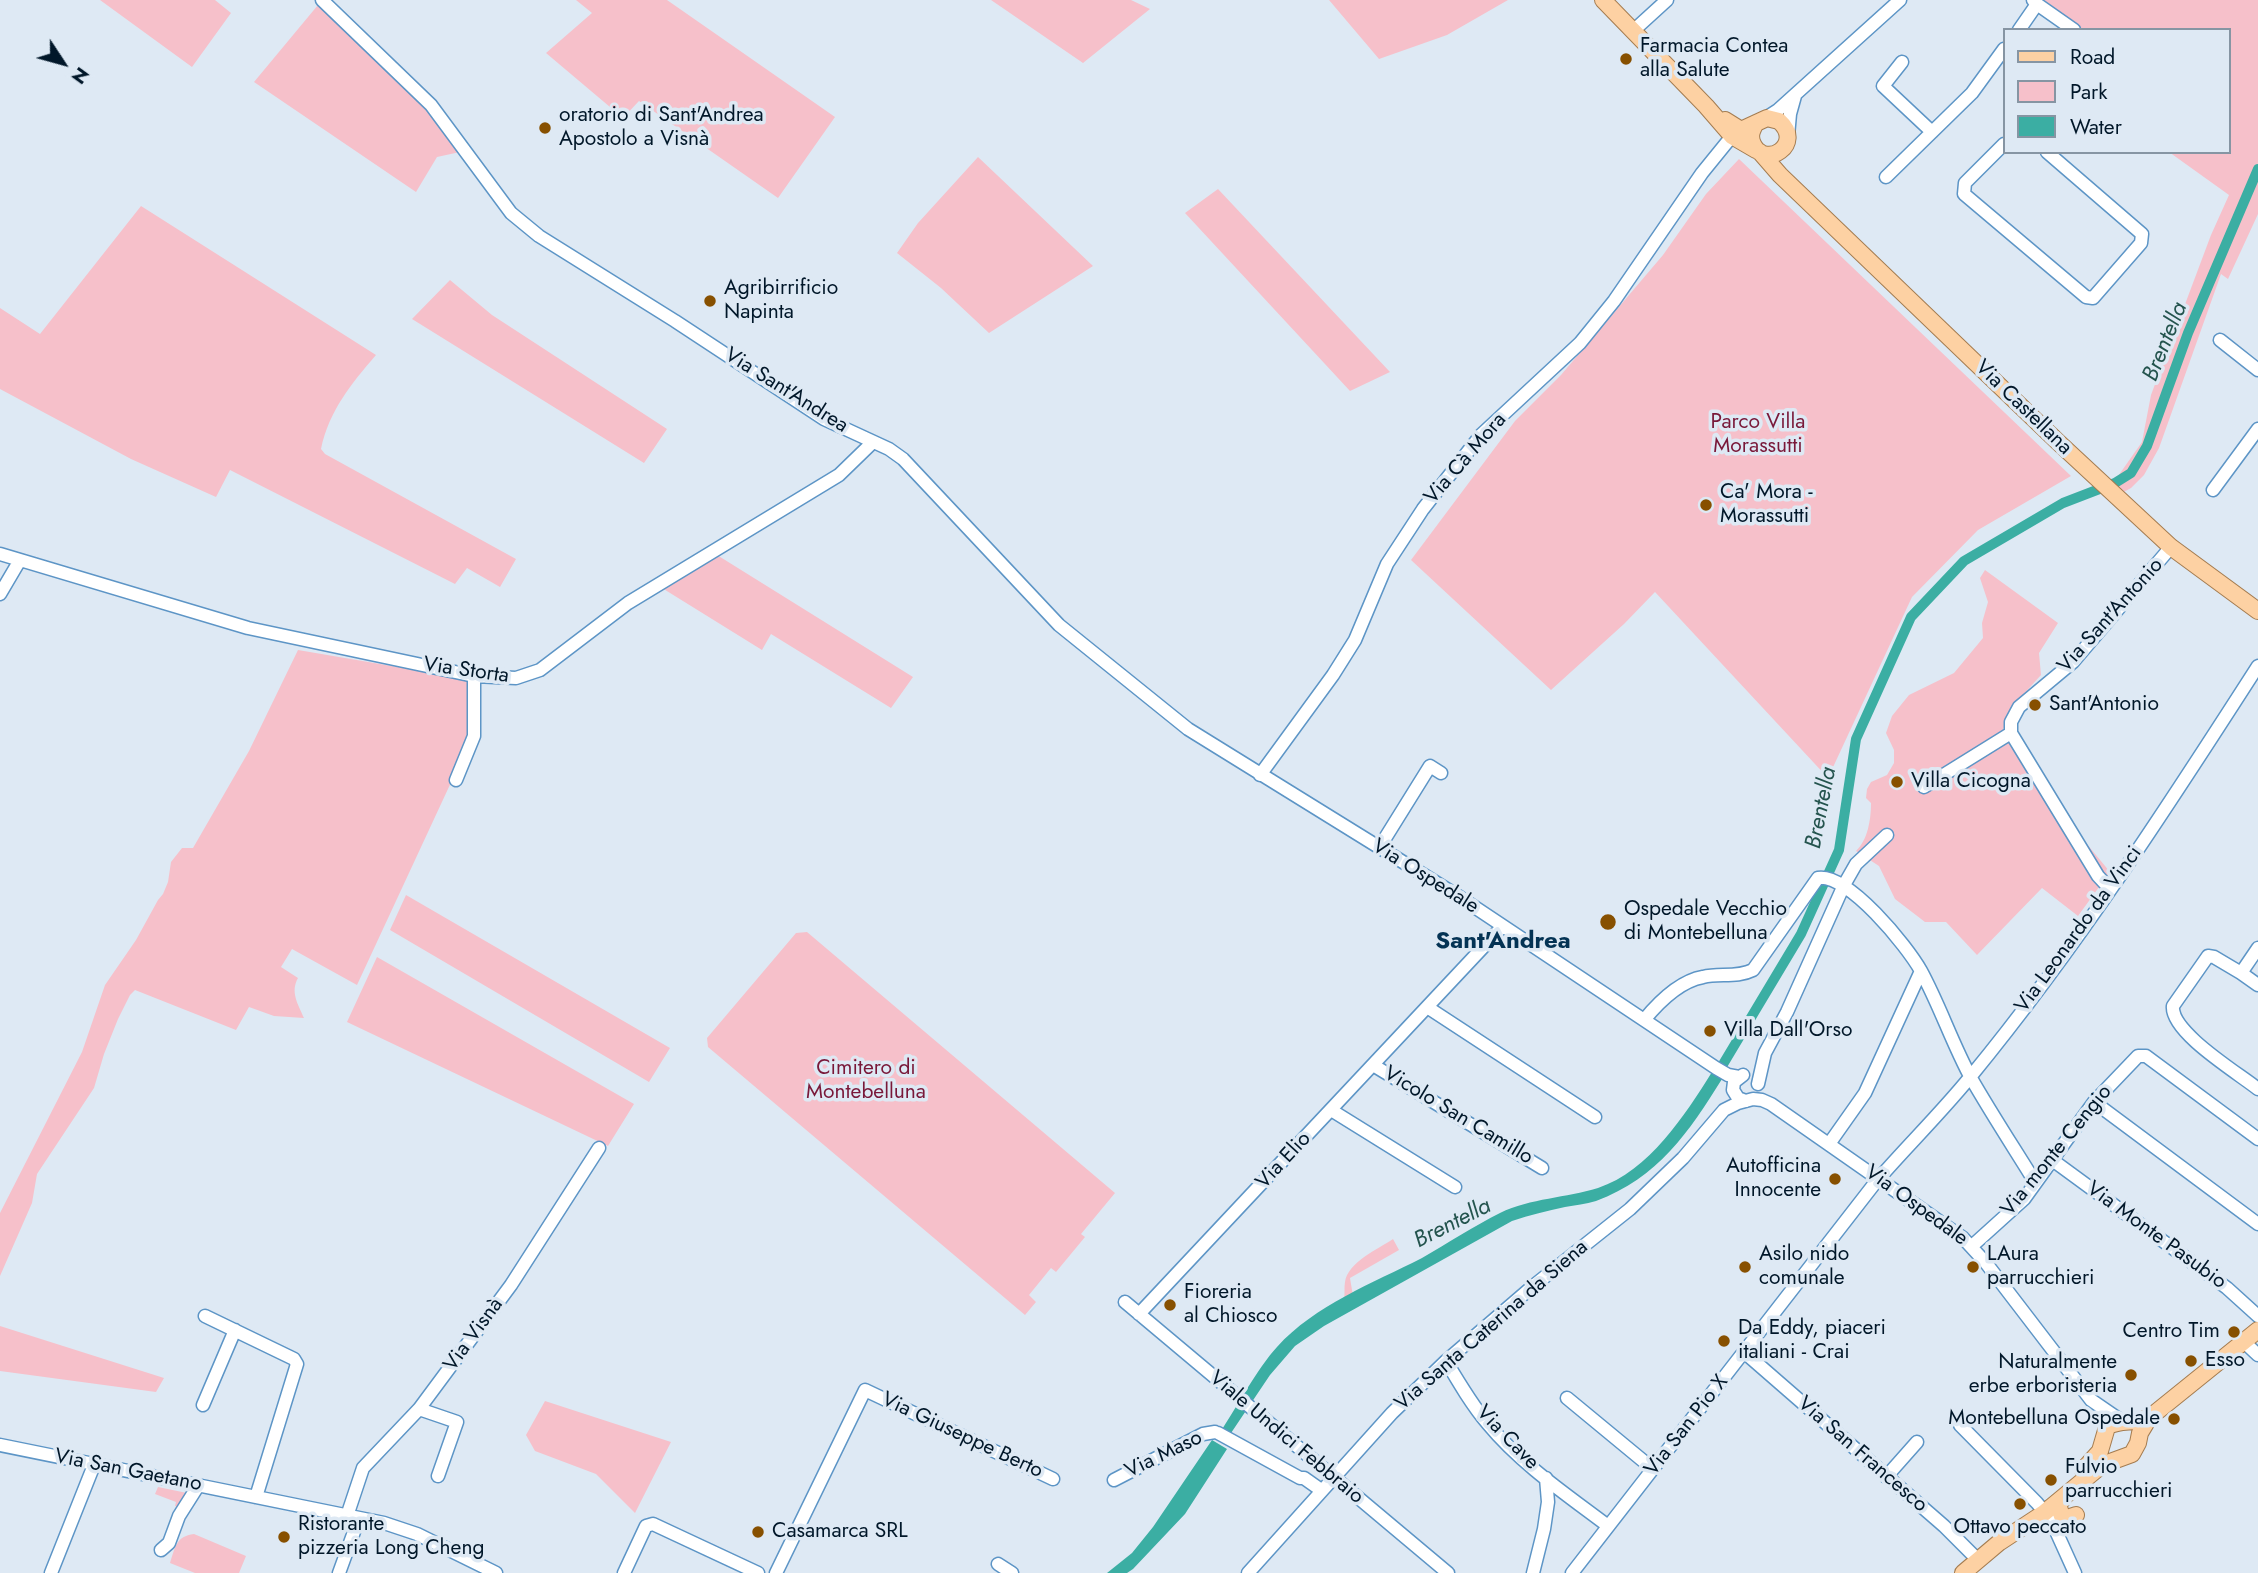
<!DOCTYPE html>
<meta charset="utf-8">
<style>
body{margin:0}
#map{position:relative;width:2258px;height:1573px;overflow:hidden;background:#dee9f4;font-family:Jost,sans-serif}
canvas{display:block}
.legend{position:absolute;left:2003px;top:28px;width:228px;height:126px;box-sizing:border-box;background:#dee9f4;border:2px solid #8695a3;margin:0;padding:9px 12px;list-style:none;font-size:21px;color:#011729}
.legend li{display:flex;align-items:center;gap:14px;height:35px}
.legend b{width:35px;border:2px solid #8695a3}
.north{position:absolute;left:28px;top:28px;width:70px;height:70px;-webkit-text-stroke:5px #dee9f4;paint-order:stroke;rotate:126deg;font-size:19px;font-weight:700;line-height:28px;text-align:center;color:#011729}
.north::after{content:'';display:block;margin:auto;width:24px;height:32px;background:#011729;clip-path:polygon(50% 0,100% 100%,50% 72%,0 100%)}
</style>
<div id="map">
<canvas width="2258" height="1573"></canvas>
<ul class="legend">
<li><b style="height:9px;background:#fdd1a3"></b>Road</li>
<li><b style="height:19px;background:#f6c0ca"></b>Park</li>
<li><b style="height:19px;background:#3baea3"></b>Water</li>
</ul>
<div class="north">N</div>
</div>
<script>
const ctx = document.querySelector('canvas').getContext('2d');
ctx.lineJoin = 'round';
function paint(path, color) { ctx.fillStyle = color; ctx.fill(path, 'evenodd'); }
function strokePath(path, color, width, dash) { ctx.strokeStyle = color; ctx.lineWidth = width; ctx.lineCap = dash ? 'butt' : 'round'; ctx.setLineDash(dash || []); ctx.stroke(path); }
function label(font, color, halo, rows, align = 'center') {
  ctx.font = font + ' Jost,sans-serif'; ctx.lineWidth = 7; ctx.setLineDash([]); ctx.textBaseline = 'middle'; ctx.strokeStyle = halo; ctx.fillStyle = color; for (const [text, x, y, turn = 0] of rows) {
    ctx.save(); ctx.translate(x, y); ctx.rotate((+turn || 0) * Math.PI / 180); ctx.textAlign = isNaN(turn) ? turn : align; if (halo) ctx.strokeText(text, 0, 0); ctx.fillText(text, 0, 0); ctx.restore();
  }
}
const green = new Path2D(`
 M100,0H215L231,13L192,67Z
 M576,0H667L835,117L778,198L639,101L623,118L546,53L592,13Z
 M991,0H1131L1150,9L1083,63Z
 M1329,0H1508L1447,35L1379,59Z
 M2041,0H2258V214L2228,279L2221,274L2159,448L2144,475L2131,488L2120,494L2109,484L2116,479L2142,442L2151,395L2211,235L2229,195L2169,152H2228V30H2083Z
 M318,5L425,108L460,152L437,157L416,192L254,82Z
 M978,157L1093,266L989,333L941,288L897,253L918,223Z
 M1739,159L2071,476L1978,530L1912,597L1828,778L1655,592L1624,624L1551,690L1411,560L1515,421L1561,375L1663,255L1706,194Z
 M1218,189L1390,372L1350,391L1185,213Z
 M141,206L376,355C351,384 329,411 321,449L325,454L516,559L500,587L467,568L455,584L230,470L216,497L131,459L0,389V308L40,334Z
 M450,280L492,315L667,429L644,463L412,319Z
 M717,555L913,677L891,708L771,634L762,650L662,588Z
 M1985,570L2058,623L2039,653L2041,675L2012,707L2002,732L2038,785L2110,872L2078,916L2042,888L1977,955L1946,922H1925L1895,899L1879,866L1856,851C1868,840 1871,819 1871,803L1866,798L1867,789L1871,782L1887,775L1894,763V750L1886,733L1892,716L1909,695L1954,673L1983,638L1982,623L1988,602L1980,578Z
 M298,650L468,679L469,734L454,776L357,985L292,949L281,967L298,978C290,992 298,1004 304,1018L274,1016L249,1007L236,1030L135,990L130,995L118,1019L104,1054L94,1088L37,1174L32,1203L0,1276V1213L82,1052L105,985L136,940L158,900L163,894L168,882L171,862L182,848H193L249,751Z
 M406,895L670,1048L649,1082L390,930Z
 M807,932L1115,1193L1081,1234L1085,1237L1056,1272L1051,1268L1029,1295L1036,1302L1025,1315L708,1047L707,1038L796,933Z
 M377,957L634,1104L608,1146L347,1022Z
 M1393,1239L1399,1250L1350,1278L1353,1296L1344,1300C1345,1294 1344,1287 1345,1282C1348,1262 1378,1249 1393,1239Z
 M0,1326L164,1378L156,1392L0,1371Z
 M545,1401L671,1442L635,1513L596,1474L535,1451L526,1435Z
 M158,1487L187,1493L182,1509L175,1506L176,1502L155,1494Z
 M194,1534L246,1556L239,1573H195L170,1563C175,1548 176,1536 194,1534Z`);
const water = new Path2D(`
 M1712,1072L1722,1079C1689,1132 1658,1178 1596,1201C1586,1204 1575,1205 1565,1207C1547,1211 1530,1215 1512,1221L1324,1326L1295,1346L1270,1375L1229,1436L1221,1431C1238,1405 1257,1369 1277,1347C1315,1305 1373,1283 1422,1258C1448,1243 1474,1226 1500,1213C1531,1198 1566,1198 1598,1188C1649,1171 1685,1115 1712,1072Z
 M1212,1440L1227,1449L1185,1514L1133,1569L1127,1573H1107L1132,1553L1153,1527Z`);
const canal = new Path2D(`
 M1716,1076L1801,934L1839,850L1856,739L1911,617L1964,561L2063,503L2115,483L2131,473L2147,446L2188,333L2258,169`);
const minor = new Path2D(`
 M322,0L431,105L511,213L539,236L675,321L824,419L889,449L903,459L1059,625L1188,729L1461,898L1716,1068L1728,1075L1739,1077
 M2037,4L2074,30
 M2019,30L2037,4L2033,0
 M1633,31L1667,0
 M1902,62L1883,86L1932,132
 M1764,119L1778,110L1900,0
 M1788,136L1790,114L1795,96
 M2004,144L1965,183L1964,194L2086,297L2093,298L2141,243L2142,234L2047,152
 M1886,177L1972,93L2004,49
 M2220,340L2258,370
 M2213,490L2258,429
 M0,554L248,628L474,676L516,678L540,670L628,603L839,475L873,442
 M0,594L20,560
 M1260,775L1333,675L1355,640L1387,564L1423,509L1481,435L1580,343L1614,301L1702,173L1728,141L1734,137
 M456,780L474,736V676
 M1924,787L2011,733
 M1379,848L1430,766L1441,773
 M2110,889L2098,876L2011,733V722L2019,707L2073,662L2171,547
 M2258,948L2241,973L2258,985
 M2241,973L2214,957L2208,956L2173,1006C2170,1032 2238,1073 2258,1089
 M1427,1007L1595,1117
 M1644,1020C1658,1003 1680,981 1703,977C1719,973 1737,978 1753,970L1818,878C1848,873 1907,946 1921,971C1940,1006 1952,1043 1971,1078C1991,1113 2014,1148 2035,1182
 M1373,1065L1542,1168
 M1743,1075L1734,1082L1733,1090L1738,1098L1746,1101
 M1758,1084L1765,1053L1787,1012L1844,885L1856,864L1887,835
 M2094,1102L2258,1224
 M1331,1110L1455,1187
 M1829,1144L1865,1093L1921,971
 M2051,1159L2227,1288L2258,1316
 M1972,1246L2024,1199L2094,1102L2138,1056H2146L2258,1139
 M1125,1302L1448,1573
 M1139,1314L1502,927
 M205,1316L294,1359L297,1364L256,1497
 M2243,1341L2258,1355
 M1744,1352L1944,1526L1978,1560
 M1446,1361C1459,1383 1472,1405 1488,1424C1521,1464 1567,1495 1608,1526
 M1567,1398L1653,1469
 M203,1405L235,1330
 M419,1409L457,1422L438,1476
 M1960,1425L2037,1503L2051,1520L2075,1573
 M1218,1433L1300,1478H1304L1321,1490
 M0,1445L384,1523L417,1534L496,1573
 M1886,1477L1917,1442
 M1114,1480L1203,1434L1215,1432
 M347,1516L363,1468L419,1409L511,1285L599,1148
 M161,1550L169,1543L179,1516L198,1486
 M998,1564L1012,1573
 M51,1573L94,1465
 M339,1573L359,1518
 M624,1573L646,1526L653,1524L758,1573
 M776,1573L865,1390L1053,1479
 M1248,1573L1392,1413L1446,1361L1532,1287L1630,1209L1683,1158L1724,1110L1738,1103L1753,1099L1762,1100L1771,1104L1963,1238L1986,1263L2091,1400L2123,1422
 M1533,1573L1544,1529L1548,1502L1546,1478
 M1572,1573L1875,1183C1906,1147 1941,1113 1971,1076C2077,947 2168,806 2258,666`);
const major = new Path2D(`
 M1603,0L1706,106L1732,136L1756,150
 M1725,120L1741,130L1767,118L1779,121C1805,144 1765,170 1753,144C1749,136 1752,130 1756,123
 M1760,152L1780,175L2058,442L2171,547L2258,611
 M2083,1470L2100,1451L2107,1427C2119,1419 2133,1424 2149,1418
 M2063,1499L2058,1505L2062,1516L2067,1518L2076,1515
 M2000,1542L2044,1513L2102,1465L2132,1454L2138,1443L2140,1433L2149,1418L2258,1330
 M1963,1573L2008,1535`);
const markers = [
 [1626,59,7,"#875000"],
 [545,128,7,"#875000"],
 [710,301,7,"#875000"],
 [1706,505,7,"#875000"],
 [2035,705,7,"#875000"],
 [1897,782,7,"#875000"],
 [1608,922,9,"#875000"],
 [1710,1031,7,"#875000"],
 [1835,1179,7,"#875000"],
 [1745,1267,7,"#875000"],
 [1973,1267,7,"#875000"],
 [1170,1305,7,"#875000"],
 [2234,1332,7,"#875000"],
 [1724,1341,7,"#875000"],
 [2191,1361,7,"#875000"],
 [2131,1375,7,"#875000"],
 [2174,1419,7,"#875000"],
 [2051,1480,7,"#875000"],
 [2020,1504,7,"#875000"],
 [758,1532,7,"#875000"],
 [284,1537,7,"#875000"]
];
const poiNames = [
 ["Farmacia Contea",1640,47],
 ["alla Salute",1640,71],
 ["oratorio di Sant'Andrea",559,116],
 ["Apostolo a Visnà",559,140],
 ["Agribirrificio",724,289],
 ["Napinta",724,313],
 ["Ca' Mora -",1720,493],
 ["Morassutti",1720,517],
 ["Sant'Antonio",2049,705],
 ["Villa Cicogna",1911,782],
 ["Ospedale Vecchio",1624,910],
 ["di Montebelluna",1624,934],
 ["Villa Dall'Orso",1724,1031],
 ["Autofficina",1821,1167,"right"],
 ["Innocente",1821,1191,"right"],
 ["Asilo nido",1759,1255],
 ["comunale",1759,1279],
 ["LAura",1987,1255],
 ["parrucchieri",1987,1279],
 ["Fioreria",1184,1293],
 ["al Chiosco",1184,1317],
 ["Da Eddy, piaceri",1738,1329],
 ["italiani - Crai",1738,1353],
 ["Centro Tim",2220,1332,"right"],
 ["Esso",2205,1361],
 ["Naturalmente",2117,1363,"right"],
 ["erbe erboristeria",2117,1387,"right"],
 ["Montebelluna Ospedale",2160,1419,"right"],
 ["Fulvio",2065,1468],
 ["parrucchieri",2065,1492],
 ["Ristorante",298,1525],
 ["pizzeria Long Cheng",298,1549],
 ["Ottavo peccato",2020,1528,"center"],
 ["Casamarca SRL",772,1532]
];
const streetNames = [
 ["Via Sant'Andrea",786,391,32],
 ["Via Castellana",2023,408,44],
 ["Via Cà Mora",1466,459,-49],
 ["Via Sant'Antonio",2111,616,-48],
 ["Via Storta",466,671,8],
 ["Via Ospedale",1425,877,32],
 ["Via Leonardo da Vinci",2079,930,-54],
 ["Vicolo San Camillo",1458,1116,31],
 ["Via monte Cengio",2057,1151,-51],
 ["Via Elio",1284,1161,-47],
 ["Via Ospedale",1916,1206,36],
 ["Via Monte Pasubio",2156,1236,36],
 ["Via Santa Caterina da Siena",1492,1326,-41],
 ["Via Visnà",474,1335,-54],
 ["Via San Pio X",1687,1426,-52],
 ["Via Giuseppe Berto",962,1436,25],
 ["Viale Undici Febbraio",1286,1438,40],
 ["Via Cave",1507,1438,46],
 ["Via Maso",1164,1455,-26],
 ["Via San Francesco",1862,1455,41],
 ["Via San Gaetano",128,1471,11]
];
const parkNames = [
 ["Parco Villa",1758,423],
 ["Morassutti",1758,447],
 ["Cimitero di",866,1069],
 ["Montebelluna",866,1093]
];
const waterNames = [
 ["Brentella",2166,342,-68],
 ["Brentella",1822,808,-79],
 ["Brentella",1453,1224,-27]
];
const quarterNames = [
 ["Sant'Andrea",1503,942]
];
paint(green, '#f6c0ca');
paint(water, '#3baea3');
strokePath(canal, '#3baea3', 10);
strokePath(minor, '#5d95c6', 15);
strokePath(major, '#a47c50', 18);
strokePath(minor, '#fff', 12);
strokePath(major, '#fdd1a3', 16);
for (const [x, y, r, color] of markers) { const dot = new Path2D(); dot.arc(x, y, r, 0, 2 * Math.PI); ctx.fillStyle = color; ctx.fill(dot); strokePath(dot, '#dee9f4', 2.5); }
label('21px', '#011729', '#dee9f4', poiNames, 'left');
label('21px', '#011729', '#dee9f4', streetNames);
label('21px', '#791839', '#dee9f4', parkNames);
label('italic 23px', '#24544e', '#dee9f4', waterNames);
label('bold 24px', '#043354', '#dee9f4', quarterNames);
</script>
